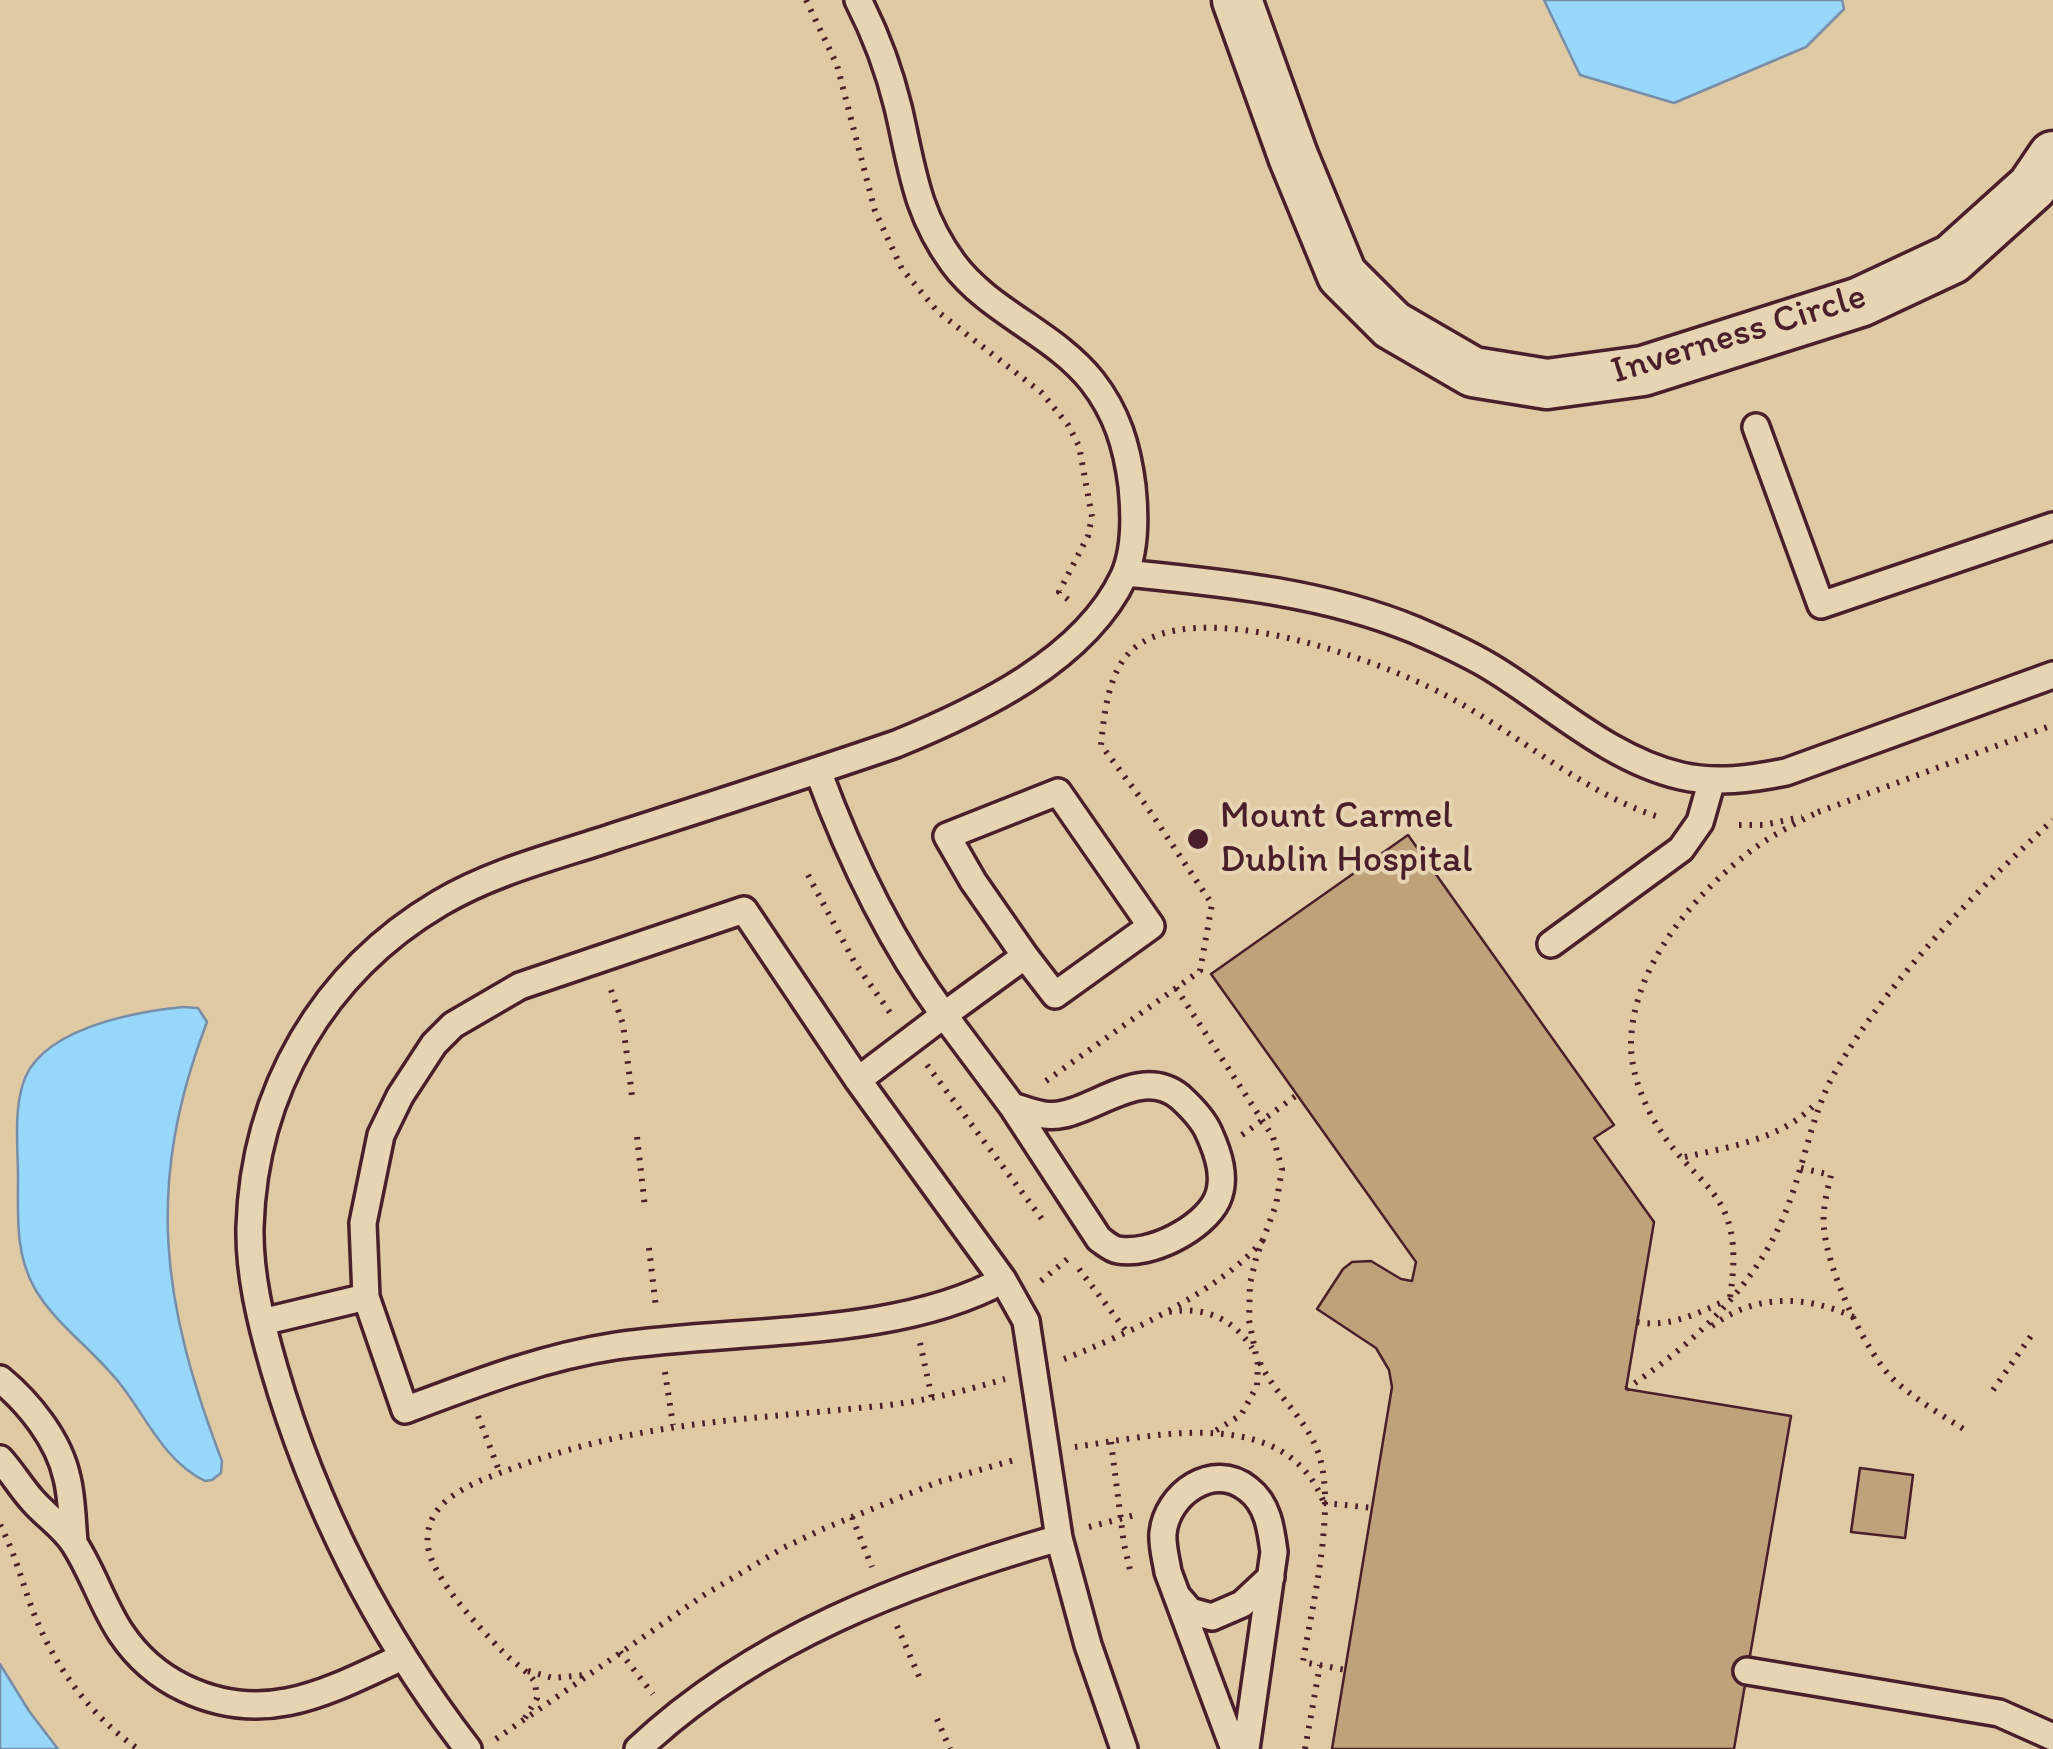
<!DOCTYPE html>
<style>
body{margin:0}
canvas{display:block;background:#e0caa4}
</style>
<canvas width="2053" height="1749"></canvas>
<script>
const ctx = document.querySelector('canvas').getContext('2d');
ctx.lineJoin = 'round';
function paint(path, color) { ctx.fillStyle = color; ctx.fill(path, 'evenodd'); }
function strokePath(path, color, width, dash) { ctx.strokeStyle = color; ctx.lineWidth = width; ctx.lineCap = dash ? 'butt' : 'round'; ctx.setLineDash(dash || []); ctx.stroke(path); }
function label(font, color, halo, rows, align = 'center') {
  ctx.font = font + ' Itim,sans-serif'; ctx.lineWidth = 8; ctx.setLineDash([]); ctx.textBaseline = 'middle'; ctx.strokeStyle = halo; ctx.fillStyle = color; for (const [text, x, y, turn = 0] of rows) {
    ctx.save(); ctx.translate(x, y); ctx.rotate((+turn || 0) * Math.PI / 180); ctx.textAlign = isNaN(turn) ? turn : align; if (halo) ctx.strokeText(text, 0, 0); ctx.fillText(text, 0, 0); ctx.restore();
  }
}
const water = new Path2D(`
 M1544,0H1842L1844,9L1806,47L1674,103L1580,75Z
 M183,1007L198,1008L207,1022C145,1185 161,1301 222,1461L221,1473L212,1480L205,1481C164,1461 147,1418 121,1385C95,1351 56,1325 35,1289C15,1254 18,1216 18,1178C18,1149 14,1115 22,1087C36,1029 134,1012 183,1007Z
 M0,1664L29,1711L58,1749H0Z`);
const building = new Path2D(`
 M1408,835L1614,1125L1594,1138L1654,1222L1626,1389L1791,1416L1734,1749H1332L1392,1387L1389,1370L1376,1348L1317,1309L1343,1269L1352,1262L1371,1261L1401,1279L1412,1281L1416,1262L1211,974Z
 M1860,1468L1913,1475L1905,1538L1851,1532Z`);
const path = new Path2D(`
 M806,0L837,65L875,211L902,269L938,312L1042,393L1068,425L1079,446L1092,517L1088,536L1059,592L1071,602
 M1818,812L2053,725
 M1739,825H1763L1802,817
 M808,875L855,963L891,1014
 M1176,988L1273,1137L1282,1169L1276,1205L1256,1258L1250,1284L1249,1320L1258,1365L1257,1386L1241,1415L1215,1431
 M611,990L623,1024L632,1096
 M927,1065L1045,1223
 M1046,1081L1200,971L1212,904L1145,804L1101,745C1104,715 1108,674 1130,652C1192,591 1378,660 1443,694C1519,733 1581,793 1662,818
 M1242,1135L1297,1095
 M637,1137L645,1207
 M1685,1157C1733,1146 1784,1139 1818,1101
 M1801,1168L1831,1175C1827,1192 1822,1210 1824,1228C1827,1269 1865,1353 1895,1381C1916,1400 1942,1415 1965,1430L1968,1426
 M649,1248L656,1308
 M1079,1269L1127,1332
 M1041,1281L1070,1257
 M1730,1297C1748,1182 1690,1192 1649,1111C1639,1091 1631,1067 1631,1045C1631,968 1694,894 1752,850C1772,835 1796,823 1818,812
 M1169,1312C1203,1306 1233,1318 1252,1348
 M1637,1322C1669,1328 1696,1314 1725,1301
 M1712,1326C1756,1293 1807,1295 1856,1318
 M920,1343L932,1398
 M1064,1359C1124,1336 1222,1290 1263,1240
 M1260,1363C1275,1394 1303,1416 1316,1447C1339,1498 1312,1606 1303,1662L1346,1670
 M665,1372L673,1425
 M1626,1389C1695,1343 1760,1283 1789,1203C1806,1158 1813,1108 1838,1067C1894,974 1974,893 2053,820
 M1993,1390L2033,1333
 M478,1416L500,1473
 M1111,1442L1124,1544L1131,1574
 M1075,1447C1156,1435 1286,1404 1324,1503
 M1324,1503L1374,1508
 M852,1517L872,1567
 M0,1525C14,1551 21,1578 31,1606C52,1663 88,1714 138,1749
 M1089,1527L1135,1515
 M897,1626L921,1681
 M620,1652L653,1694
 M528,1671L553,1678L584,1675
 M525,1718L537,1698L535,1682C526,1669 512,1662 502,1651C479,1627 433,1579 428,1547C422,1500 473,1483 508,1470C636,1421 746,1420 879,1406C922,1402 964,1391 1005,1379
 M937,1719L950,1749
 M496,1739L704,1595L783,1548L823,1529L938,1482L1014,1460
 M1305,1749L1320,1665`);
const service = new Path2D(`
 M1756,427L1821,605L2053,526
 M1126,573C1224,583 1323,592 1415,630C1443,642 1472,655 1497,671C1556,708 1612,760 1681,776C1716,784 1751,779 1786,772L2053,675
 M818,771C850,858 889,940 944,1015L858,1080
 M1551,944L1681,849L1700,822L1712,780
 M1012,1106C1029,1111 1046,1119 1064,1114C1101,1106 1143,1067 1180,1097C1191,1107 1203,1119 1209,1133C1218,1153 1227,1178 1217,1200C1203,1229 1150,1256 1118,1250C1111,1249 1105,1243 1099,1239L1012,1106L944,1015L1025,956L973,881L947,836L1058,792L1151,926L1055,995L1025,956
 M366,1297L405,1410C474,1384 543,1357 616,1346C738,1328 896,1339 1003,1280
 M262,1322L366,1297L363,1223L381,1135L400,1096L434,1044L453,1025L520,986L744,910L858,1080L1003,1280L1026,1321L1059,1538L1088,1645L1124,1749
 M0,1379C29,1403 59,1440 67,1478C72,1498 72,1521 74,1542
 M0,1459C12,1472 21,1488 33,1501C46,1516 65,1528 75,1545C93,1573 103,1606 121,1633C137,1657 159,1676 184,1688C265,1727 327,1692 402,1657
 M1178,1597L1190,1611L1212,1617L1242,1604L1271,1577
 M1747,1671L1999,1713L2053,1737
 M468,1749C380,1635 314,1506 274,1368C261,1323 249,1274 250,1227C254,1091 323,972 440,903C494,871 557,856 616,836C709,806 803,776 896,744C977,711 1085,660 1124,576C1136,549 1135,515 1132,486C1127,446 1117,413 1092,381C1054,333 989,312 953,263C915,211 912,166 898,107C889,70 875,33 858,0
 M638,1749C755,1639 907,1582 1059,1538
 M1234,1749L1168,1572C1166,1559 1162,1546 1163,1533C1167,1494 1213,1461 1248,1489C1268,1504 1271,1529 1274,1552L1246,1749`);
const minor = new Path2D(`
 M1237,0L1293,156L1342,275L1392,325L1473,372L1547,384L1643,371L1860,302L1952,259L2032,187L2053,156`);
const markers = [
 [1198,839,12,"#4a1f2b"]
];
const streetNames = [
 ["Inverness Circle",1739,335,-17]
];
const poiNames = [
 ["Mount Carmel",1220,817],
 ["Dublin Hospital",1220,861]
];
paint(water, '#97d7f9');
strokePath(water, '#788da7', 2.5);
paint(building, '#bfa27a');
strokePath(building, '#4a1f2b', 2.5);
strokePath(service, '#4a1f2b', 32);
strokePath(minor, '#4a1f2b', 55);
strokePath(path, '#4a1f2b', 6, [2.5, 8]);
strokePath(service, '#e7d4b2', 25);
strokePath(minor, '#e7d4b2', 48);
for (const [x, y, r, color] of markers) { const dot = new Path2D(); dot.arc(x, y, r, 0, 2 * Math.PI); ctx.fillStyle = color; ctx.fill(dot); strokePath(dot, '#e7d4b2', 4); }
label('38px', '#4a1f2b', '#e7d4b2', streetNames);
label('38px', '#4a1f2b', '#e7d4b2', poiNames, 'left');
</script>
